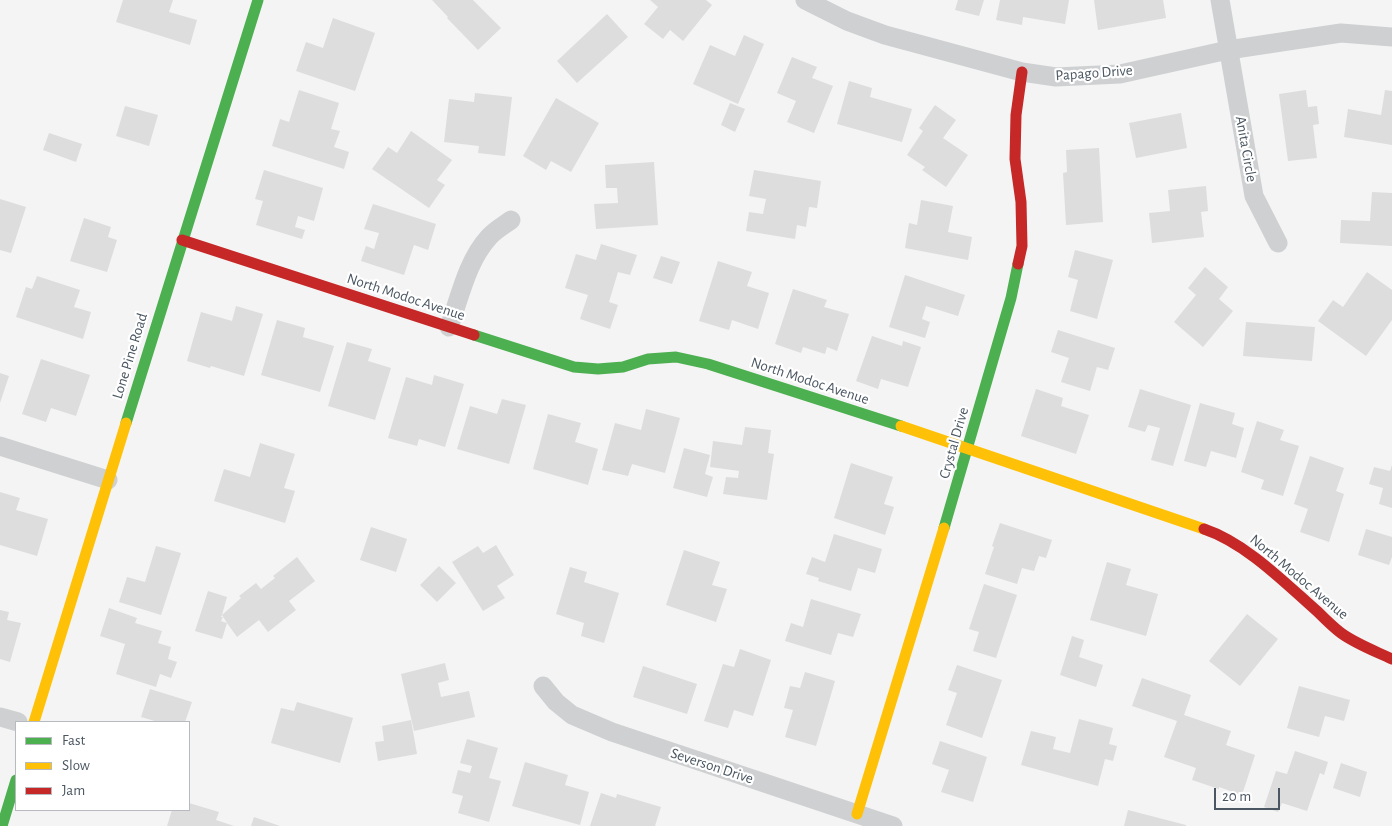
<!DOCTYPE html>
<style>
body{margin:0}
#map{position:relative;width:1392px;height:826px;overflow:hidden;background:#f4f4f4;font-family:"Alegreya Sans",sans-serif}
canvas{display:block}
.legend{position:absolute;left:15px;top:721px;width:175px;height:90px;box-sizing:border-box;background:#fff;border:1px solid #b7bbc0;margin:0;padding:6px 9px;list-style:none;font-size:15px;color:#4a5661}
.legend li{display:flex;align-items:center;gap:10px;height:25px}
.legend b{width:25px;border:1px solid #b7bbc0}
.scale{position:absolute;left:1214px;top:788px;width:66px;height:22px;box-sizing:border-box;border:2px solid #4a5661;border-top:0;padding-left:6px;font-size:15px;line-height:18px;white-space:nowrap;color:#4a5661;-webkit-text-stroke:4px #fff;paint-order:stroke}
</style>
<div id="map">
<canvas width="1392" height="826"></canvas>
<ul class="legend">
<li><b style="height:6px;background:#4caf50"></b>Fast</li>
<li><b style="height:6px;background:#ffc107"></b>Slow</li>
<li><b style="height:6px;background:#c62828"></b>Jam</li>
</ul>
<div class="scale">20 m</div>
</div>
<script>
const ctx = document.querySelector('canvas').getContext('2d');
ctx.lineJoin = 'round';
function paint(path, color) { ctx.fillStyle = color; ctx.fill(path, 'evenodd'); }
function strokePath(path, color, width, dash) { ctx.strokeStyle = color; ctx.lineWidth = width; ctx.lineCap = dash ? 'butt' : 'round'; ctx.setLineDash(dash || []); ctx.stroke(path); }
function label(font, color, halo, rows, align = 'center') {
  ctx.font = font + ' "Alegreya Sans",sans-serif'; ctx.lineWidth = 4.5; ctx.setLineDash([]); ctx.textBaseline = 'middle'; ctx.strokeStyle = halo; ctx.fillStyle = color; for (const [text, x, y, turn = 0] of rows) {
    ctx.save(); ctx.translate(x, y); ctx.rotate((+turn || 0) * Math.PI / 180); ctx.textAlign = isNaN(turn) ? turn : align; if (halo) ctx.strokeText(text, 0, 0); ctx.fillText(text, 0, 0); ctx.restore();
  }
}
const building = new Path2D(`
 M123,0H173L169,12L197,20L190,45L116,22Z
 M432,0H473L501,28L478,50L447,18L448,17Z
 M650,0H706L712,5L683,41L670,30L663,39L644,24L658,7Z
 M958,0H984L979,16L955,10Z
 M1000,0H1069L1065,24L1023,17L1022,25L996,20Z
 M1094,0H1163L1166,18L1098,30Z
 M607,14L628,37L577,83L557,61Z
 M333,18L375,33L355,91L296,71L306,42L323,48Z
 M744,35L764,44L738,104L693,84L710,45L735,56Z
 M792,57L817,67L812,78L833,86L814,133L787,122L796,101L777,93Z
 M849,81L872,88L870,97L912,109L902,142L837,124Z
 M299,90L339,103L331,129L340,131L334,147L349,152L344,169L272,146L280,119L289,122Z
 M1306,90L1308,107L1317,106L1319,124L1313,125L1317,158L1288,161L1279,94Z
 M1385,90L1392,91V145L1344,137L1348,109L1381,115Z
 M475,93L512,97L505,156L478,153L479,146L444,142L449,99L474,102Z
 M556,98L599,123L571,172L551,161L546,170L523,156Z
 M730,103L745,109L735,132L721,125Z
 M935,105L956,120L943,138L968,155L946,187L922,170L925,167L907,155L923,131L919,128Z
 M125,106L158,115L149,146L116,136Z
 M1181,113L1187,148L1136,158L1129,123Z
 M411,131L452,160L437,180L445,185L429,208L372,169L388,147L397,153Z
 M49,133L82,144L76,162L43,150Z
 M1099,148L1103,222L1066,225L1063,173L1067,172L1066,150Z
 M654,162L658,225L596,229L594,204L618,203L617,188H606L605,165Z
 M264,170L323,188L314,221L298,216L295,227L305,230L302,239L256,225L263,201L255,199Z
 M754,170L821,181L817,208L809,207L806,227L797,225L795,239L746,231L749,212L763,214L766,199L749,196Z
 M1206,186L1208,211L1201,212L1204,237L1152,243L1149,213L1170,211L1168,190Z
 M1372,192L1392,193V246L1340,243L1341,220L1370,221Z
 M0,199L26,207L11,253L0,250Z
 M921,200L953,206L948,232L972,237L968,260L905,248L909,223L917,225Z
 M373,204L436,224L428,250L414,245L404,275L361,261L366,246L374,249L379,233L364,229Z
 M84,218L111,227L108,237L117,240L107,272L70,261Z
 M601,244L637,255L630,275L618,272L609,302L618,305L610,329L580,319L588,295L565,288L576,254L596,260Z
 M1075,250L1113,260L1097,319L1070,311L1078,280L1068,277Z
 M661,256L680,262L672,284L653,278Z
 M718,261L752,272L747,286L769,293L758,329L732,320L729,330L699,321Z
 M1205,267L1228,287L1219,299L1233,311L1203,347L1174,322L1196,295L1188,288Z
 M1367,272L1392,290V320L1366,356L1318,321L1333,300L1343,307Z
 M905,275L965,295L958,316L926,306L922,319L930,322L925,338L889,327Z
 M37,276L80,290L74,307L91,312L83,339L16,317L26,287L32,289Z
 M793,289L827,300L824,307L849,314L837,351L827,347L825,354L803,347L801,353L775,344Z
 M236,306L263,314L244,376L211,366L210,368L187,361L201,312L232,321Z
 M277,320L305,328L303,337L334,346L320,392L261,375Z
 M1246,322L1315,327L1312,361L1243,356Z
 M1058,330L1115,348L1108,370L1097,367L1090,391L1061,382L1069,358L1051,352Z
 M872,336L902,346L903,341L921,347L908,387L881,379L878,389L856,381Z
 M347,342L372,349L368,361L391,368L375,420L328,406Z
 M41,359L90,375L76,416L51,408L46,422L22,414Z
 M0,373L9,376L0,403Z
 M434,375L464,384L445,447L419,439L417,446L388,438L406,377L432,385Z
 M1036,389L1063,398L1061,406L1089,415L1076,454L1021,436Z
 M1140,389L1191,405L1173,466L1151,460L1160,428L1148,425L1145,432L1128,427Z
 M502,399L526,405L509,464L457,449L470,406L497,414Z
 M1200,403L1235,413L1232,424L1244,428L1236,458L1211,451L1206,467L1184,461Z
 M646,409L680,418L665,473L632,464L628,476L602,470L615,423L641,430Z
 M548,414L581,423L575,442L598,449L588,485L533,469Z
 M1257,421L1284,430L1280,440L1299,446L1283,496L1261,489L1264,480L1241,472Z
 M745,427L771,430L768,453L774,454L767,500L723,494L726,477L738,478L739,471L710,467L713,441L742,445Z
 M260,443L295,454L284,488L295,491L285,523L214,501L224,469L250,477Z
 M684,448L710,455L705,474L713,477L707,497L673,488Z
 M1310,456L1344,468L1336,491L1344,494L1329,542L1300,532L1308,509L1294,504Z
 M851,463L893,477L884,504L894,507L885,535L834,518Z
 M1392,465V508L1379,504L1383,488L1369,484L1374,467L1390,471Z
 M0,492L20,498L16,510L48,519L37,556L0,545Z
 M1000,523L1052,540L1046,558L1039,556L1034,571L1022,568L1017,584L985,574L994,547L992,546Z
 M371,527L407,539L396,572L360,560Z
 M1366,529L1392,537V557L1389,565L1358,555Z
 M834,534L882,549L875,573L858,568L851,591L818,581L819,578L806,574L812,557L825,562Z
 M496,545L514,575L497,586L505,598L483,611L452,562L478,546L483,553Z
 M156,546L181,553L161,615L119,602L127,577L145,582Z
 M684,550L720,562L712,585L727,589L716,622L666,605Z
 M297,557L315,581L289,601L296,610L268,632L259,620L237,637L227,623L222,615L221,617H223L221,621L227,623L222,639L195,631L208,591L227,597L222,615L241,598L239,596L256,583L261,589L275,578L273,576Z
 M1107,562L1131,569L1126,585L1158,594L1146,636L1090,620Z
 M439,566L456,583L437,602L420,585Z
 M570,567L587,572L584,582L619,593L604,643L581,636L584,623L556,614Z
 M984,584L1017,595L996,658L973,651L979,632L969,629Z
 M811,599L861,614L853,637L838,633L831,655L785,641L791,623L803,627Z
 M109,608L137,618L135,623L162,631L158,643L171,647L168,659L177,662L171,678L160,674L156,687L116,674L125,644L100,636Z
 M0,610L9,612L7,620L21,623L10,662L0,659Z
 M1247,614L1278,639L1240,686L1209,661Z
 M1072,636L1084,640L1079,657L1103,665L1096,687L1060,675Z
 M740,649L771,660L753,716L734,710L728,728L704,721L723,664L734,667Z
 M445,663L449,680L438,683L441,697L469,691L475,717L414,731L401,674Z
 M957,665L1002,680L982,738L946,725L957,693L948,690Z
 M643,666L697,684L687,714L633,697Z
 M805,672L835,681L816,746L785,737L793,710L784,708L790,686L800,688Z
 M1142,678L1191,695L1184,715L1231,731L1226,745L1255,755L1242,795L1219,787V789L1192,780L1196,768L1164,757L1177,721L1132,706Z
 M1299,686L1350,700L1344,721L1325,716L1319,737L1287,728Z
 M150,689L192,702L185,722H158L141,717Z
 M297,702L353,718L340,763L271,743L281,708L294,711Z
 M1079,719L1113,728L1109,744L1117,746L1113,761L1105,759L1098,786L1021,765L1031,731L1056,737L1053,749L1070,753Z
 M411,720L417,754L378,761L375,742L384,741L382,726Z
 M467,739L498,748L489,778L501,781L489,822L458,813L463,796L452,793L458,770L470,773L472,766L460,763Z
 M940,741L987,757L973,802L941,792L949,770L932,764Z
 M1295,751L1328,762L1324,775L1320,773L1307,811L1282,803L1278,812L1264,807L1276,771L1287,774Z
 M525,762L568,775L565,785L589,792L580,825L512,806Z
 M1341,763L1367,772L1360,797L1333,788Z
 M601,793L616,798L617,794L661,807L655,826H590Z
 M189,803L219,812L216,820L234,826H167L172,810H189Z
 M1128,810L1186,825V826H1124Z
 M254,817L280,826H251Z`);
const street = new Path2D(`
 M805,0L847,21L885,35L1022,72L1056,77L1120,74L1228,50L1341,33L1392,37
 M1220,0L1254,196L1278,243
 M449,327C460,297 467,261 489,237C495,230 504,225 511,220
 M0,446L108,480
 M543,686L556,702L572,715L612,732L893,826
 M0,717L18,722`);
const fast = new Path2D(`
 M474,335L574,367L598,369L623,367L648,359L676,357L708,364L901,426
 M126,423L258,0
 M944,528L1011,298L1018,264
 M2,826L16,780`);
const slow = new Path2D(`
 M901,426L1204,529
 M34,722L126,423
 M857,814L944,528`);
const jam = new Path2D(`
 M182,240L474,335
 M1018,264L1022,246L1021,202L1015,159L1016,115L1022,72
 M1204,529C1246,543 1285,583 1318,612C1325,619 1333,627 1341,633C1356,644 1375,651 1392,659`);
const streetNames = [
 ["Papago Drive",1094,73,-4],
 ["Anita Circle",1246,149,80],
 ["North Modoc Avenue",406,297,18],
 ["Lone Pine Road",130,356,-73],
 ["North Modoc Avenue",810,381,18],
 ["Crystal Drive",954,443,-74],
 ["North Modoc Avenue",1299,577,40],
 ["Severson Drive",712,766,18]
];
paint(building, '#ddddde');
strokePath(street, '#ced0d2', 19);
strokePath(fast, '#4caf50', 11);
strokePath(slow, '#ffc107', 11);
strokePath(jam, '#c62828', 11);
label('15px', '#4a5661', '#fff', streetNames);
</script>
